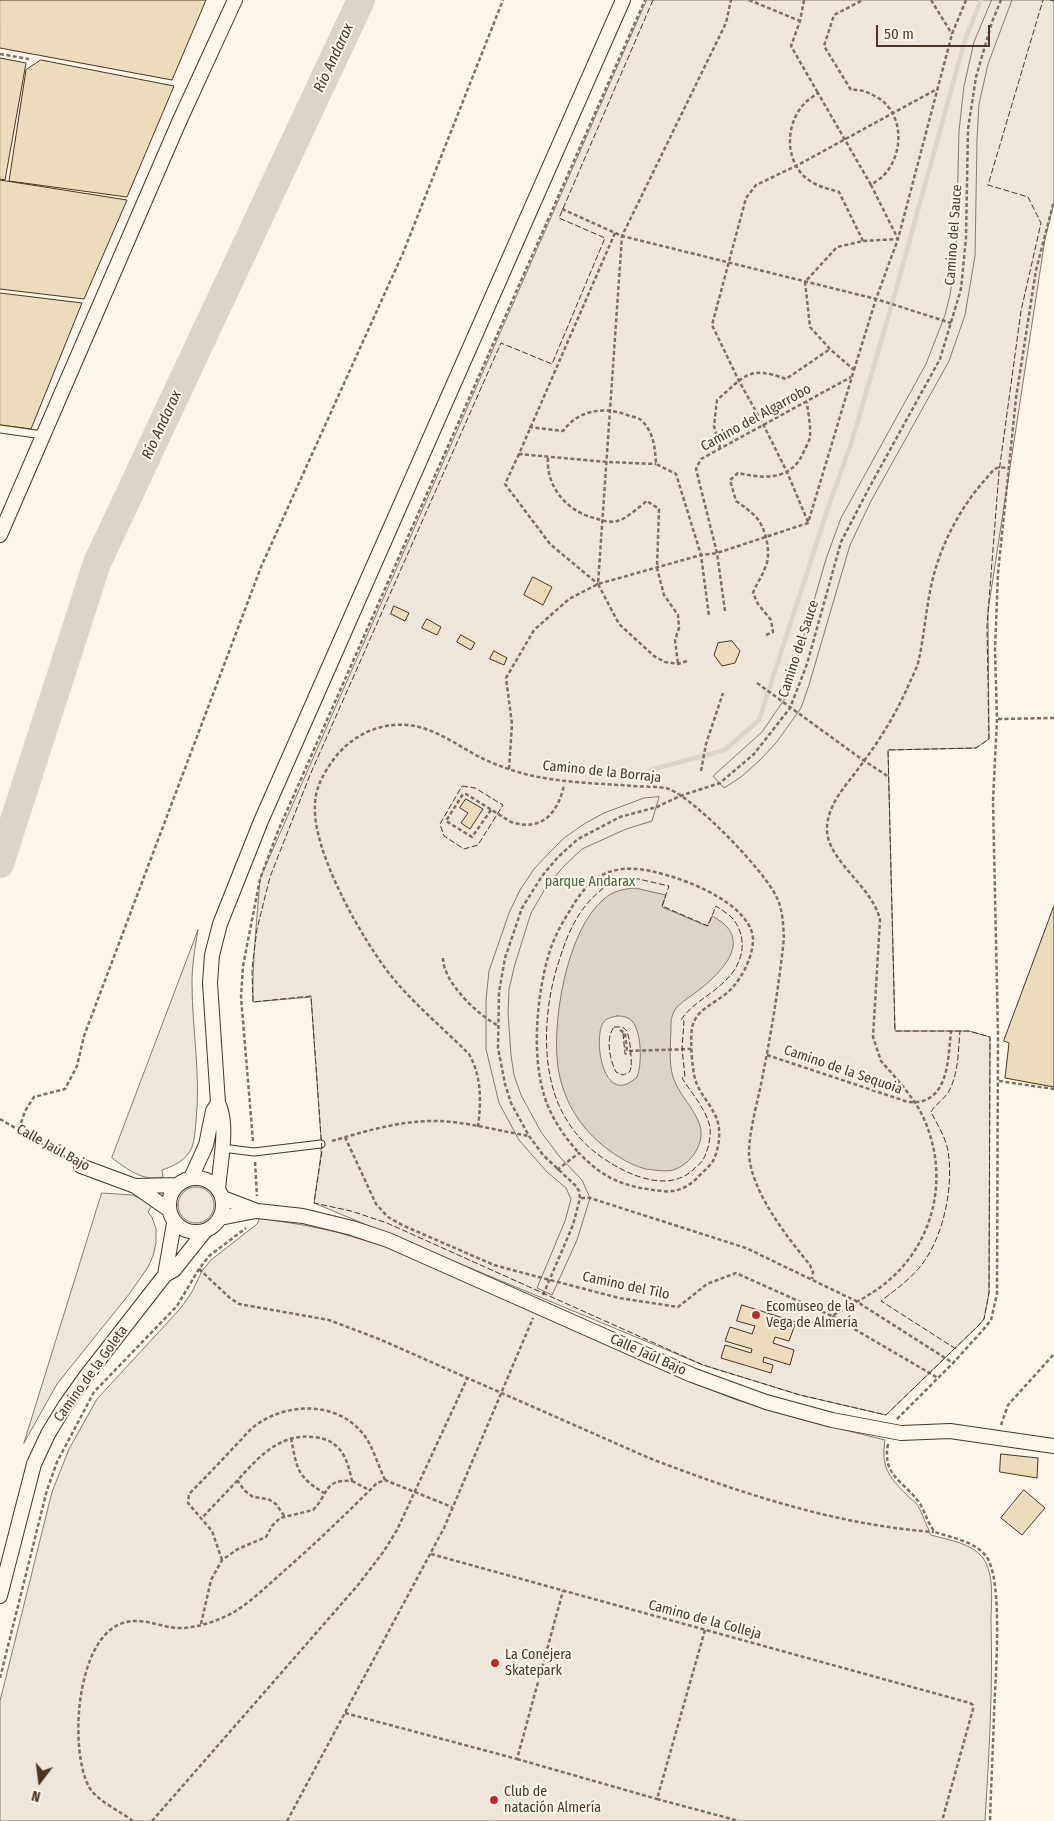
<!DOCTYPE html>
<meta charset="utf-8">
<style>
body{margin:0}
#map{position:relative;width:1054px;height:1821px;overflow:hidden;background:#fbf6e9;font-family:"Fira Sans Condensed",sans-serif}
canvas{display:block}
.north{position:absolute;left:15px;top:1756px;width:50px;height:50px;-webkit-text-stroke:4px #fbf6e9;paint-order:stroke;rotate:195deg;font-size:14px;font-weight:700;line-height:20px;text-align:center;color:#4a3520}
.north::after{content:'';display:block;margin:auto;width:18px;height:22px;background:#4a3520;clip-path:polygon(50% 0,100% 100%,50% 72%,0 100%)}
.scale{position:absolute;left:876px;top:25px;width:114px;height:22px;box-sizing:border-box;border:2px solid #4a3520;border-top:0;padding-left:6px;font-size:15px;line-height:18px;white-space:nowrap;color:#4a3520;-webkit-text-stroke:4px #fbf6e9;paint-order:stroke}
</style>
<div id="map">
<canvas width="1054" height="1821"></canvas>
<div class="north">N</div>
<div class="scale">50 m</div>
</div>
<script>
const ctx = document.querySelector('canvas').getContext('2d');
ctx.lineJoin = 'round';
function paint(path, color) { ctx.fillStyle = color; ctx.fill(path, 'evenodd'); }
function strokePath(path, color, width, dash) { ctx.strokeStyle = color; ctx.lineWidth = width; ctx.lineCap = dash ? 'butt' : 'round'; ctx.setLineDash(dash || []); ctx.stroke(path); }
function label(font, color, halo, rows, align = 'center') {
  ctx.font = font + ' "Fira Sans Condensed",sans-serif'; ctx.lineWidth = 4; ctx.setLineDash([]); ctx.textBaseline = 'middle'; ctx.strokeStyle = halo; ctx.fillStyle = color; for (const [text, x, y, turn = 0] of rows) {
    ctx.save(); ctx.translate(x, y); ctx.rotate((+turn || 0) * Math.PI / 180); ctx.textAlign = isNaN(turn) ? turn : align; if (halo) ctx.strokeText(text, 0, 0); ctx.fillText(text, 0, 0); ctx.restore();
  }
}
const green = new Path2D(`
 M647,0H1054V202L1045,239L988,611L989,739L976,748L888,750L895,1031H969L990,1037L989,1293L984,1319L979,1325L886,1415L800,1395L703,1365L314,1203L321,1154V1138L311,997L253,1002C252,961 257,920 260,879Z
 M198,930C195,948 192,965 192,983C192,1029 201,1075 196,1121C195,1130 195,1139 192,1147C187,1160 174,1166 162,1170L163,1177C143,1182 127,1169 112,1158Z
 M178 1205a18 18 0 1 1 36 0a18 18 0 1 1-36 0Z
 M102,1193L133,1195L152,1205L148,1212L152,1217L156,1229V1243L153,1256L148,1267L130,1293L57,1384L24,1443Z
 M260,1218L303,1225L337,1232L389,1248L681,1378L737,1400L804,1420L885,1440C881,1467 888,1476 907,1495C909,1498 913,1500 916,1503C922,1511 926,1525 931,1535C948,1540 972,1543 983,1558C995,1575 991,1603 991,1622C993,1689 989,1754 985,1821H0V1701L52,1492L69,1449L97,1399L180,1309L192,1292L202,1271L211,1260L257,1224Z`);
const parking = new Path2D(`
 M992,0H1012L988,64L979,104L977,139L975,256L965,315L949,361L871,501L850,545L809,685L801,708L776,743L759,761L741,777L724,788L713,776L762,732L786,697L826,559L841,518L926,364L945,315L950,295L956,254L959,131L964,86L974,42Z
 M659,797L652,821L626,829L582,849L563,867L545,889L531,913L515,964L509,989L508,1013L511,1055L514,1075L521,1095L541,1132L559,1156L582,1180L590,1198L577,1240L552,1295L537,1288L565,1221L571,1199L566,1188L547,1172L519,1140L499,1103L486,1049V1000L489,971L509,913L520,890L534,869L549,853L564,838L584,824L604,813L644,798Z`);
const water = new Path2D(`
 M635,888L666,895L662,907L707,926L712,916C751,936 729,965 704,986C696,993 685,999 677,1007C673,1012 671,1018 671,1024C671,1042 668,1060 673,1077C678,1093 693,1107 699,1123C707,1141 691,1165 673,1170C666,1172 654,1170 646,1169C637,1167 627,1162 619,1157C588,1138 566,1109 559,1073C550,1028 566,930 604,899C613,891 623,889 635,888ZM617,1016C623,1016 628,1017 632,1021C642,1032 642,1065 637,1077C603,1109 593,1039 603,1023C606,1018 612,1017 617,1016Z`);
const stream = new Path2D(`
 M650,770L725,750L759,720L828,508L852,441L894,297L965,40L981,0`);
const river = new Path2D(`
 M0,864L97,563L361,0`);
const building = new Path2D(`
 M0,0H206L172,80L0,48Z
 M0,58L26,63L5,180L0,179Z
 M41,60L174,86L127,197L9,181L26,70Z
 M0,180L127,200L84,299L0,289Z
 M0,293L82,303L31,429L0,425Z
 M533,577L552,587L543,605L524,595Z
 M394,606L409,613L405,621L391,614Z
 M427,619L441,627L437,635L422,628Z
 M461,635L475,643L471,650L457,642Z
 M732,641L740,651L735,663L722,666L714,655L718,643Z
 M494,651L507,658L504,665L490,659Z
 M466,799L483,809L470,829L461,823L468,813L460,808Z
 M1054,906V1087L1005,1078L1009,1043L1004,1041Z
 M742,1305L796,1322L789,1341L775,1337L773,1343L794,1350L790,1365L764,1357L763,1362L773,1365L771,1373L721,1358L725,1345L751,1353L752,1349L725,1341L730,1327L752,1334L755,1326L737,1321Z
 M1001,1454L1038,1458L1037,1478L1000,1472Z
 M1024,1490L1045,1508L1022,1535L1001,1518Z`);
const path = new Path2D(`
 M749,0L800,21
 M804,0L800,21L791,46L818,93
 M931,0L952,34
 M0,54L29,59
 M562,209L622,236L876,299L951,323
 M615,233L519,454L607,462L656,464
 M863,241L839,192C829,189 819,187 810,181C784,164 784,123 806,102C809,99 814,96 818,93L871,185
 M854,370L876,299L898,239L871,185C875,182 880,179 883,176C904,155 904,116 880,99C870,93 862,89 851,90L824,46L834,15L863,0
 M529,427L563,431C579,409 606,406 630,416C634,417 639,418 641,420C654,432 655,448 656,464L676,474L701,555L709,616
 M720,448L714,426L717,400C745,376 748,365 786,379L830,349
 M519,454L505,484L550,544L598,584
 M548,458C546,487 567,511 594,518C601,520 610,523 617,521C625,520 640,506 647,501L659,509L657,568L664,595L678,615L679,628L675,640L678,664
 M808,522L787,472L764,426L739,381L712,325L746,198L756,185L796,166L937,89
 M725,611L717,553L696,469L701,459L851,377
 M766,635L773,632L771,620L758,604L753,593C756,584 762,577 765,568C772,554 766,527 755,516C749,510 743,506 736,501L730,480L738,473C764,479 792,481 804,451C806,447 809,442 810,437C811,426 808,413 807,402
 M687,661L678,664L665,662L654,656L619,624L598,584L622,236L726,23L731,0
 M757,683L860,758L889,777
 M998,719L1054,718
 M509,769L512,724L506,678L534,630L569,599L598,584L701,555L717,553L808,523L854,370L830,349L810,327L805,282L837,247L863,241L898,239L952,34L966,0
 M701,771L706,744L723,693
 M491,810L472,837L446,821L463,794H466L511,822C542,832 558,813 564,785
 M443,958C443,982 477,1014 497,1025
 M620,1030L625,1033L627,1051L691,1049
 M767,1055L908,1102C949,1106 948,1059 951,1031
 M999,1081L1054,1089
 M0,1119L70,1160
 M478,1127C481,1102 482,1077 469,1054C444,1029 415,1005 392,977C363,941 312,852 315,805C315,790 322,776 331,763C345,742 368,727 394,725C425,722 449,740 474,754C490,763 507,769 525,774C560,783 597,783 633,786C644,787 659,786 669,789C695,799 766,872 777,898C783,910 783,925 784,938C779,984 772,1029 763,1074C759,1097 749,1130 749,1153C750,1190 787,1237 810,1265L813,1272L812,1279
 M19,1129L25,1111L34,1097L65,1089L77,1066L84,1036L261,567L403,253L503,0
 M345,1137L376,1204L388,1217L402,1225L494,1265L512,1270L619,1298L678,1307L707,1284L736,1273L832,1316C850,1305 870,1296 887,1282C938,1239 951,1168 919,1109C909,1092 894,1076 881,1061L873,1037L880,920C873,886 825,860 827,827C829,801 847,785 861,765C880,740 897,712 909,684C912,677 916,670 918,663C925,634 926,603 934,574C943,541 961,507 984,481C988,477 991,471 997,468C1001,467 1005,468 1008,468
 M253,1141L241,997L243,966L260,879L278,831L645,0
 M332,1141C366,1131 402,1120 438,1121C468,1122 499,1131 529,1136
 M255,1162L257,1196
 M557,1170L579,1153C605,1180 625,1187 662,1191C676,1193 689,1187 698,1177C703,1172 709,1167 713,1161C720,1147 722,1126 714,1113C709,1103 700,1093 696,1082C692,1071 690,1040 692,1028C696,1007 719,1003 732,988C743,976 753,956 753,939C751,900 668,871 636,869C627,868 618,869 609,872C590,879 578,896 569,912C560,926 552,942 548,957C537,996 532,1052 543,1091C548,1113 564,1137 579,1153
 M581,1198H590L746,1248L856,1301L953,1363
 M199,1269L230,1298L239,1304L329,1320L379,1339L649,1458C740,1493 836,1525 934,1532
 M543,1295L573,1225L580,1198L579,1191L576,1186L543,1155L529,1136L511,1103L505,1084L498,1048L499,992L505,958L522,908L542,876L558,857L578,839L620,817L657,807L680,796L720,783L754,754L790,708L807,664L841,542L869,488L940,359L961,289L966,238L968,129L976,77L992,22L1001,0
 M832,1316L938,1378
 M897,1419L953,1363L983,1330L991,1320L997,1294L998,1035L993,801L997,719L995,650L998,573L1016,398L1036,270L1054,201
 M1001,1425L1008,1405L1054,1354
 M291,1438C297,1468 296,1476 324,1493
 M888,1444C882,1475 902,1480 918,1501C925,1510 927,1523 935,1532C952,1538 974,1541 986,1556C1004,1579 995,1682 994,1714C993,1750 991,1785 990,1821
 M237,1480L244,1490L253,1497L268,1499L276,1504L285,1517
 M352,1481L369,1490
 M431,1554L970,1703L973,1705V1709L942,1821
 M222,1560L212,1531L188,1503L189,1494C205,1478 221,1461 237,1444C243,1438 249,1430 256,1425C288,1402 338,1401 364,1435C373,1447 378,1465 385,1480
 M201,1624L211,1580L222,1560L238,1549L266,1537L272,1526L280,1518L313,1510C329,1494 323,1479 352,1481C347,1458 341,1440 314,1437C278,1433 257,1459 235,1483C224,1495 212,1507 201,1519
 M705,1630L657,1799L739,1821
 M0,1678L47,1490L57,1462L94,1392L177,1306L199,1269L209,1256L246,1228
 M345,1713L517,1759L563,1591
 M517,1759L657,1799
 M133,1821C121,1812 96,1800 89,1787C69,1749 76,1642 120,1624C141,1616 156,1626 176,1628C195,1629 218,1621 234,1612C252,1601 268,1585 284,1571C316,1543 347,1513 377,1483L385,1480L452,1507
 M152,1821L358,1585L384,1551L397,1530L467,1379
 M287,1821L444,1528L533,1318`);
const service = new Path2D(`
 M0,429L43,435
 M222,1148L254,1152L321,1144`);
const minor = new Path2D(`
 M0,535L179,122L235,0
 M81,1166L135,1186L168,1209
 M169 1205a27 27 0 1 1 54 0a27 27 0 1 1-54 0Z
 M191,1178L206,1145L213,1111L218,1103
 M135,1186L177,1185
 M218,1189C220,1164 229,1124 218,1103L210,983L212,955L220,924L261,821L623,0
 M223,1198L257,1211L303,1216L352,1228L388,1240L692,1375L766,1402L832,1420L901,1433L950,1431L1054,1446
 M220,1218L256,1211
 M165,1275L174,1223
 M0,1596L34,1464L48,1434L65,1406L87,1375L165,1275L174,1270L205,1231`);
const fence = new Path2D(`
 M653,0L559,218L605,238L552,364L501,343L310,775L270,877L257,929L252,969L253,1002L311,996L322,1151L314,1203L351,1211L387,1223L703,1365L800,1395L886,1415L979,1325L984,1319L989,1293L990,1037L969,1031H895L888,750L976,748L989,739L987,626L999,472L1021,311L1041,223L1028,197L988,185L1043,0
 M1050,0L1054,1
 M462,786L475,788L503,805L478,845L464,849L444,836L440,824Z
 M634,878L669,886L662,906L708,926L716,906C722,910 730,915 734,920C749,941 742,966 724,982C710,996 692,1003 681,1020L684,1021L682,1049L685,1077L682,1078C692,1094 706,1109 710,1127C711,1135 709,1146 706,1153C704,1160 700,1164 695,1168C668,1196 622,1173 596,1153C579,1140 566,1122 558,1103C540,1059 545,1001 560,958C568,932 579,908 600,891C604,888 608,883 612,881C618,879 627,879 634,878Z
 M614,1027C618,1027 623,1026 626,1030C630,1034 633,1066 630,1071C629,1073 625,1074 623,1075L616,1072C610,1060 605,1039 614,1027Z
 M623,1033L625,1054H631
 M956,1349L881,1301C894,1291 908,1281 919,1268C943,1240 954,1188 948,1151C946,1138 937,1124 931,1112C935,1104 945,1099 949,1091C959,1072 958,1051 960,1031`);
const markers = [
 [756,1315,5,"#c62828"],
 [495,1663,5,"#c62828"],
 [494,1800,5,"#c62828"]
];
const streetNames = [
 ["Camino del Sauce",954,235,-86],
 ["Camino del Algarrobo",756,418,-29],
 ["Camino del Sauce",799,649,-72],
 ["Camino de la Borraja",602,772,6],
 ["Camino de la Sequoia",843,1070,19],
 ["Calle Jaúl Bajo",53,1148,29],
 ["Camino del Tilo",626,1286,12],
 ["Calle Jaúl Bajo",648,1355,24],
 ["Camino de la Goleta",91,1374,-54],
 ["Camino de la Colleja",705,1620,15]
];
const parkNames = [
 ["parque Andarax",590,882]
];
const poiNames = [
 ["Ecomuseo de la",766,1307],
 ["Vega de Almería",766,1323],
 ["La Conejera",505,1655],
 ["Skatepark",505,1671],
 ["Club de",504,1792],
 ["natación Almería",504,1808]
];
const waterNames = [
 ["Río Andarax",334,58,-65],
 ["Río Andarax",162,425,-65]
];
paint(green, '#ede6d9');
strokePath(green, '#887966', 1);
paint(parking, '#ede7d9');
strokePath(parking, '#887966', 1);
paint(water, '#dcd4c6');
strokePath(water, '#887966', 1);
strokePath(stream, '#dcd4c6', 4.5);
strokePath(river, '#dcd4c6', 28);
paint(building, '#ecdcbc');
strokePath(building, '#4a3520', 1);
strokePath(service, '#4a3520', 9);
strokePath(minor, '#4a3520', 16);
strokePath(path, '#7f6f5c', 2.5, [4, 2.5]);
strokePath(service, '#fbf6e9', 7);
strokePath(minor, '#fbf6e9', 14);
strokePath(fence, '#4a3520', 1, [6, 2.5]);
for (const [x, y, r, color] of markers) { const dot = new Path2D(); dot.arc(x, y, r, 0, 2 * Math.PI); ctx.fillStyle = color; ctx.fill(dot); strokePath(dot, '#fbf6e9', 2); }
label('14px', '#4a3520', '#fbf6e9', streetNames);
label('14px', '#436837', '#fbf6e9', parkNames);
label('14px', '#4a3520', '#fbf6e9', poiNames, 'left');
label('italic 15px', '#4a3520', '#fbf6e9', waterNames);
</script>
